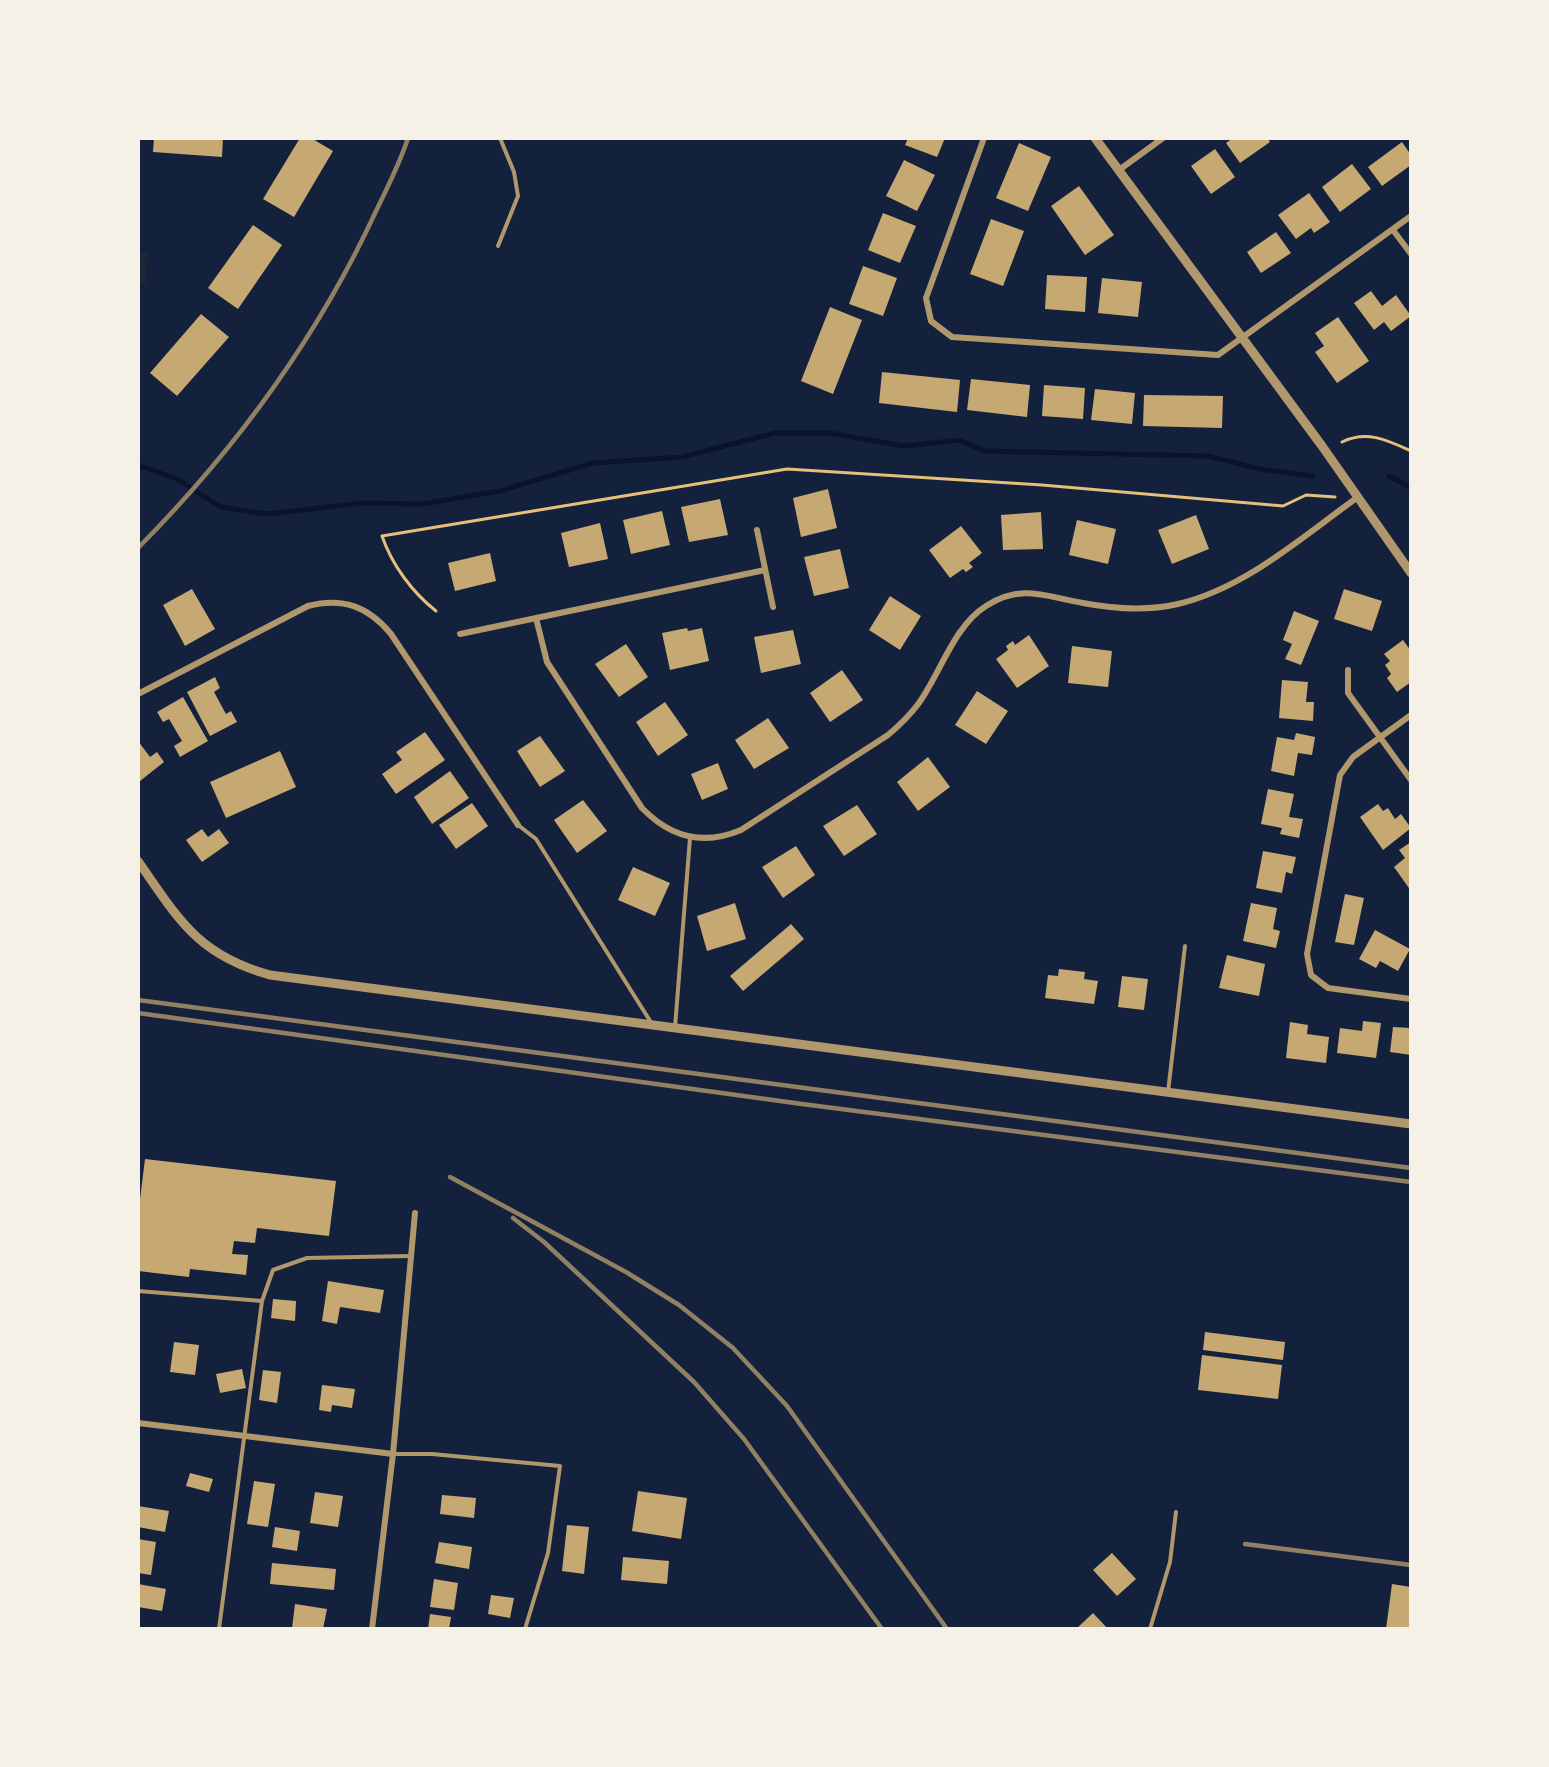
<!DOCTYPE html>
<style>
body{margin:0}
#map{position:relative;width:1549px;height:1767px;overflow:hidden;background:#14213d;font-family:"Roboto Serif",serif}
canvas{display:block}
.frame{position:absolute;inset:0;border:140px solid #f6f1e7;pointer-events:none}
</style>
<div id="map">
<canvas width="1549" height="1767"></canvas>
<div class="frame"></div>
</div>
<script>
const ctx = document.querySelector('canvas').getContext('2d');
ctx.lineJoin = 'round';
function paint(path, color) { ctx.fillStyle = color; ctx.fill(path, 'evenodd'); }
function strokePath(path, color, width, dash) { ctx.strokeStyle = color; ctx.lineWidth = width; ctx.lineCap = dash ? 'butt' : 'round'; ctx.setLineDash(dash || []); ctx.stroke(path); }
const green = new Path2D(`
 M138,253H148L146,285L138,284Z`);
const stream = new Path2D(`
 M138,465L177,479L221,507L267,514L361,503L423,504L500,491L593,463L682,457L775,433H830L904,446L960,440L984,451L1208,456L1259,469L1313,476
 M1389,476L1411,488`);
const building = new Path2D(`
 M154,138H223L222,157L153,152Z
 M300,138H311L333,151L294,217L263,199Z
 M908,138H945L937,157L905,145Z
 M1233,138H1267L1270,142L1240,163L1226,143Z
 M1402,142L1411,155V165L1382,186L1368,167Z
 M1019,143L1051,157L1028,211L996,198Z
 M1215,149L1235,177L1211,194L1191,166Z
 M904,160L935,175L917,211L886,196Z
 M1352,164L1371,189L1340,212L1322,187Z
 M1079,186L1114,235L1085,255L1051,206Z
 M1309,193L1330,222L1314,233L1311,228L1296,239L1278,215Z
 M883,213L916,226L900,263L868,250Z
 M991,219L1024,231L1003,286L970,274Z
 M253,225L282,245L238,309L208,288Z
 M1276,232L1291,253L1261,273L1247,252Z
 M863,266L897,278L883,316L849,304Z
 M1047,275L1087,277L1085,312L1045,309Z
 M1102,278L1142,282L1138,317L1098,313Z
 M1371,291L1382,306L1396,295L1411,316L1391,331L1384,322L1374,330L1354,303Z
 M830,307L862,320L833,394L801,381Z
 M201,314L229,337L177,396L150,373Z
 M1338,317L1369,361L1337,383L1315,352L1324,346L1315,333Z
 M882,372L960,380L957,412L879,403Z
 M971,379L1030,385L1027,417L967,410Z
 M1044,385L1085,388L1083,419L1042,416Z
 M1095,389L1135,393L1132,424L1091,420Z
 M1144,395L1223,396L1222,428L1143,426Z
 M828,489L837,528L801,537L793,498Z
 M720,499L728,535L689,542L681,507Z
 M662,511L670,545L631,554L623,520Z
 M1041,512L1043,549L1003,550L1001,515Z
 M1196,515L1209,549L1172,564L1158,530Z
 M1077,520L1116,529L1108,564L1069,555Z
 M600,523L608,559L569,567L561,533Z
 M961,526L982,553L969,563L973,567L966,572L963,569L950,578L929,550Z
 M840,549L849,588L814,596L804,557Z
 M490,553L496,581L455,591L448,563Z
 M192,589L215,629L185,646L163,605Z
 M1344,589L1382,601L1372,631L1334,619Z
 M890,596L921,616L900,650L869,630Z
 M1294,611L1319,621L1301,665L1285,659L1292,644L1283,640Z
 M687,628L688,631L702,628L709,661L670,670L662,633Z
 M793,630L801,664L761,673L754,637Z
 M1029,635L1049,666L1017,688L996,659L1008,650L1006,646L1013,641L1015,645Z
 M1403,640L1411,651V682L1397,692L1387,678L1391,674L1385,665L1390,661L1384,654Z
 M626,644L648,677L619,697L595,664Z
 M1072,646L1112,651L1108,687L1068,683Z
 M842,670L863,700L830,722L810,693Z
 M215,677L220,688L214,692L226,714L231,711L237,722L210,736L187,692Z
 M1282,680L1308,682L1306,702H1314L1313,721L1279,718Z
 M977,691L1008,711L986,744L955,725Z
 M183,697L208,741L180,757L174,746L182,741L169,719L163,722L157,712Z
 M665,702L688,735L658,756L636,722Z
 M768,718L789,748L754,769L735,740Z
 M425,732L445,760L396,794L382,774L402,760L396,752Z
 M1296,733L1315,737L1312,755L1298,753L1294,776L1271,771L1277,737L1294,740Z
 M540,736L565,771L540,787L517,751Z
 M138,741L150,757L157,752L164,762L140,781Z
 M280,751L296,787L226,818L210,782Z
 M928,757L950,787L918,811L897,782Z
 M718,763L728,789L702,800L691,774Z
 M450,771L469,798L432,824L414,797Z
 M1268,789L1294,794L1289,817L1303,819L1299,838L1280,834L1282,828L1261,824Z
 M583,800L607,831L577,853L554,820Z
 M472,803L488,826L456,849L439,825Z
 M1378,804L1383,811L1388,808L1395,819L1401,814L1411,828L1383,850L1360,817Z
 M857,805L877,834L844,856L823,826Z
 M202,829L208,837L219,829L229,843L202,862L186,840Z
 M1411,842V891L1394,867L1405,858L1399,850Z
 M796,846L815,875L783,898L762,867Z
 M1263,851L1296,857L1292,874L1286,872L1282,893L1256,888Z
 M633,867L670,883L655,916L618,900Z
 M1345,894L1364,898L1354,945L1335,942Z
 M735,903L746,939L707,951L697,916Z
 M1251,903L1277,908L1273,929L1280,931L1276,948L1243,941Z
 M791,924L804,939L743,991L730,976Z
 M1375,930L1410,949L1398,971L1380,961L1376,968L1359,959Z
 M1227,955L1265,964L1259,996L1219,988Z
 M1059,969L1085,972L1084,979L1098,981L1094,1004L1045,998L1048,975L1058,976Z
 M1122,976L1148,979L1144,1010L1118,1007Z
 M1363,1021L1381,1023L1376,1058L1337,1053L1340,1028L1362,1031Z
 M1290,1022L1308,1025L1307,1034L1329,1037L1326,1063L1286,1058Z
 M1393,1027L1411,1028V1055L1390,1052Z
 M145,1159L336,1181L329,1236L257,1228L255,1243L234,1241L232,1254L248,1255L246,1275L190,1269L189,1277L138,1271V1215Z
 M328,1281L384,1290L380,1313L340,1307L337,1324L322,1321Z
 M273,1299L296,1301L295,1321L271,1318Z
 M1205,1332L1285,1342L1283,1360L1203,1350Z
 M174,1342L199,1345L195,1375L170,1372Z
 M1202,1355L1282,1365L1278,1399L1198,1390Z
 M242,1369L246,1388L220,1393L216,1374Z
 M263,1370L281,1372L277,1403L259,1400Z
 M322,1385L355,1389L352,1408L332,1405L331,1412L319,1410Z
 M190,1473L213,1479L209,1492L186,1486Z
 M254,1481L275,1484L268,1527L247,1524Z
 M638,1491L687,1498L681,1539L632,1531Z
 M315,1492L343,1496L338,1527L310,1523Z
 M442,1495L476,1498L474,1518L440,1514Z
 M138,1506L169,1511L165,1532L138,1527Z
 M567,1525L589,1527L584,1574L562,1571Z
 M275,1527L300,1531L297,1551L272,1547Z
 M138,1539L156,1542L151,1575L138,1573Z
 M439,1542L472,1547L469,1569L435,1563Z
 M1112,1553L1136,1579L1117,1596L1093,1570Z
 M623,1557L669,1561L667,1584L621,1580Z
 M272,1563L336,1569L334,1590L270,1584Z
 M434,1579L458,1583L454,1610L430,1607Z
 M138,1584L166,1589L162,1611L138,1607Z
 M1392,1584L1411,1587V1629H1386Z
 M491,1595L514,1598L510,1618L488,1614Z
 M295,1604L327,1609L323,1629L292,1628Z
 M1093,1613L1108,1629H1076Z
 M430,1614L451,1617L449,1629H428Z`);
const path = new Path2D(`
 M1342,442C1367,430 1387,440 1411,451
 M436,611C412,592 392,565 382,536L787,469L1042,485L1283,506L1306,495L1335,497`);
const service = new Path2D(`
 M498,246L518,196L514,172L500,138
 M518,825L536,839L652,1024
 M675,1027L690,838
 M1168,1092L1185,946
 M138,1291L262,1301L273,1270L307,1258L410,1256
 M393,1454H432L560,1466L548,1553L525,1629
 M219,1629L262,1301
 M1150,1629L1170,1562L1176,1512`);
const minor = new Path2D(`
 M984,138L926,298L931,321L952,337L1218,355L1411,216
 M1119,170L1163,138
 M1393,230L1411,254
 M757,530L773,607
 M536,618L547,662L642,808C670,837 703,846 741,830L888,735C900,725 910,715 919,703C941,672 954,626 986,606C1022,583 1046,597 1083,603C1114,609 1147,611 1178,604C1246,588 1303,536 1358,497
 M460,634L765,570
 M1348,670V693L1411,780
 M138,694L308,606C342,597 368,606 391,634L518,825
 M1411,715L1353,757L1340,775L1307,954L1311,975L1328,988L1411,999
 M138,1423L393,1454
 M372,1629L393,1454L415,1213`);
const tertiary = new Path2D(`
 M1095,138L1322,446L1411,573
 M138,861C179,920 198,955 270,975L1411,1124`);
const rail = new Path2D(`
 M138,548C236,449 318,337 377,209C388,186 400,163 408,138
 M138,1000L1411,1168
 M138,1013L802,1104L1411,1182
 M450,1177L626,1272L679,1305L733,1348L787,1406L947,1629
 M513,1218L544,1242L694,1382L744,1439L882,1629
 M1245,1544L1411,1565`);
paint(green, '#1d2539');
strokePath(stream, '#0b132b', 5);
paint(building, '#c6a872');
strokePath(path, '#e5c07b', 3);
strokePath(service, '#b1986c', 4);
strokePath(minor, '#b1986c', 6);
strokePath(tertiary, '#b1986c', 9);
strokePath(rail, '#918062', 4.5);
</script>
